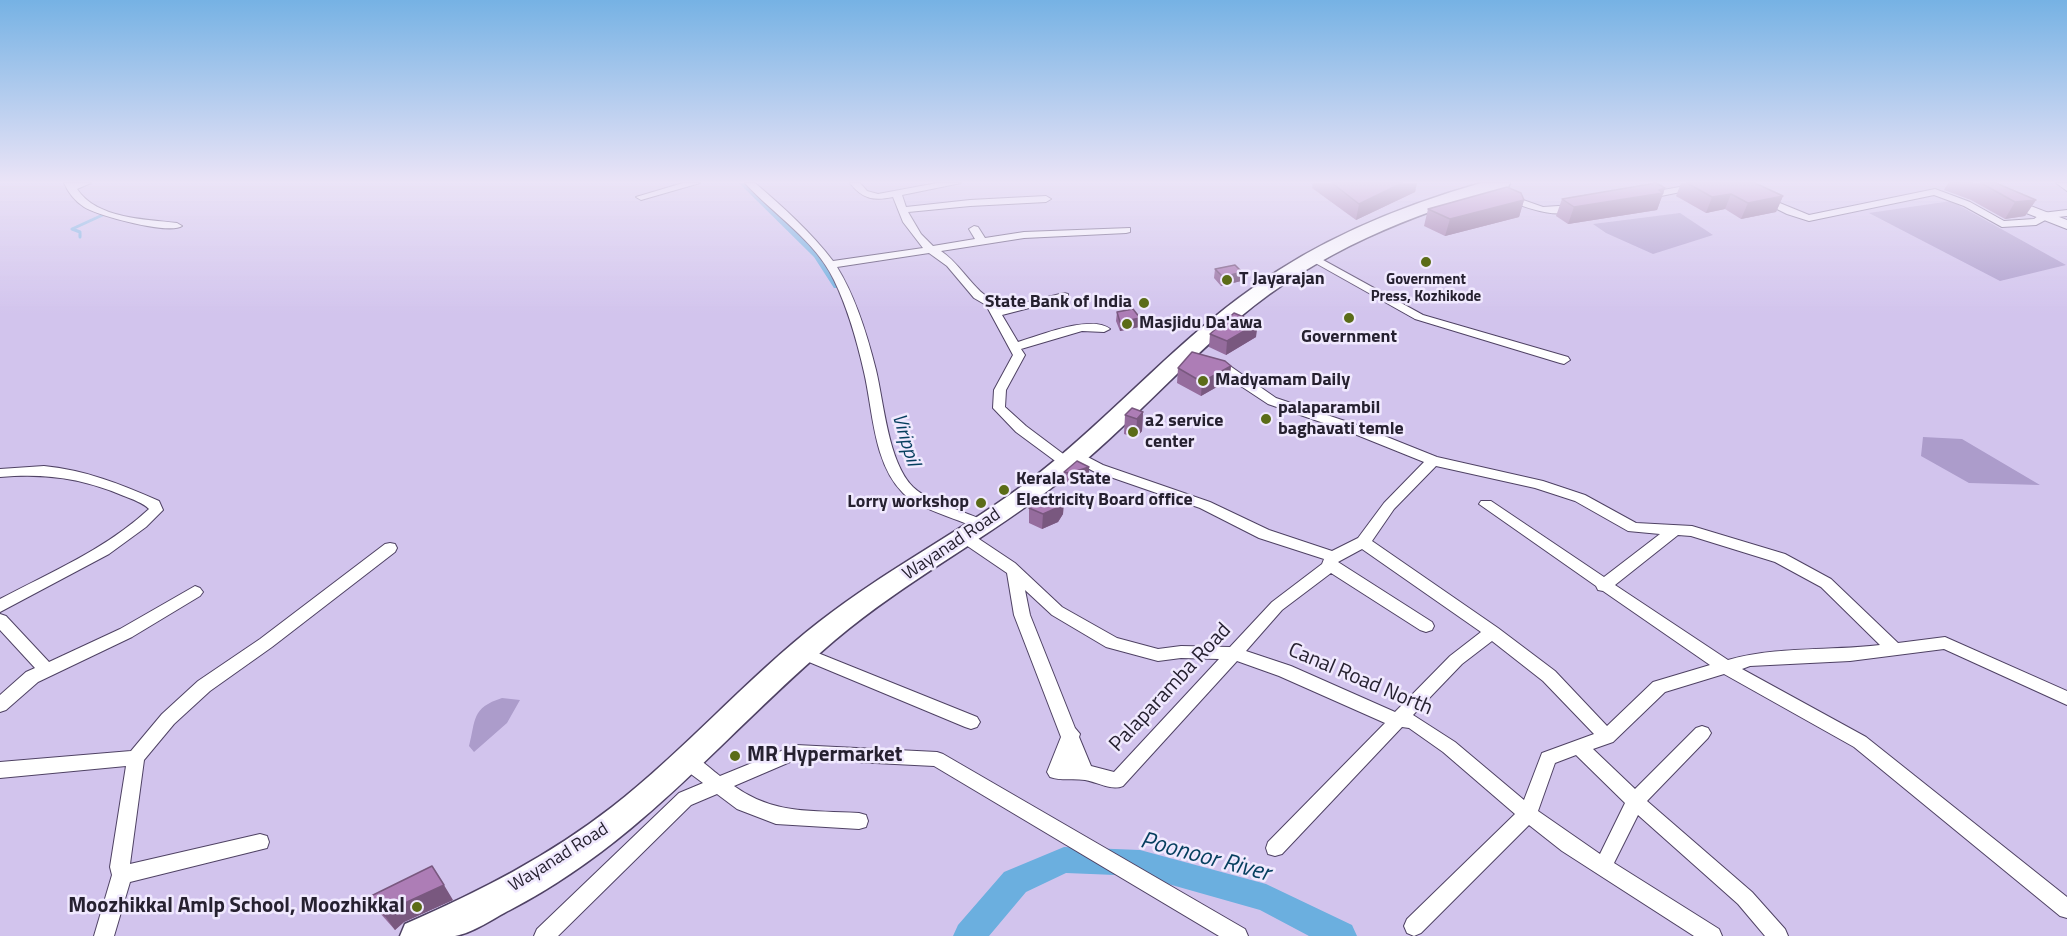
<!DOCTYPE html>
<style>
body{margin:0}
canvas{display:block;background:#d2c4ed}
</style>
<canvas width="2067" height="936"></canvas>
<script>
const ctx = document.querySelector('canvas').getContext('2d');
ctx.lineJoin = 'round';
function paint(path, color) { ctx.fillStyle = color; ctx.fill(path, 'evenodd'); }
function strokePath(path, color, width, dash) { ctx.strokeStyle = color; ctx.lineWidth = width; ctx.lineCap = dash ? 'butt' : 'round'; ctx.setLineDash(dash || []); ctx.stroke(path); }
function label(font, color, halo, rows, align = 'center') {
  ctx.font = font + ' "Titillium Web",sans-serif'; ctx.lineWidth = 5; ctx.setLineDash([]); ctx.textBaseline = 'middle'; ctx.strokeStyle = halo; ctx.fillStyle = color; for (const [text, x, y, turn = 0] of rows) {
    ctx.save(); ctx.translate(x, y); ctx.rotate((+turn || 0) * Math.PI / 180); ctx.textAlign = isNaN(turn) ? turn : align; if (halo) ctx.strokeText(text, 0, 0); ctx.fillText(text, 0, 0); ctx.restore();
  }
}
const green = new Path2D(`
 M1951,201L2066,265L2000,281L1869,213Z
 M1680,213L1713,235L1653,254L1606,233L1593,224Z
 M1923,437L1962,439L2040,485L1969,483L1921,456Z
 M502,698L520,700L507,723L474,752L469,746C476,720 471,708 502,698Z`);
const stream = new Path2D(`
 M80,237V232L72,229L107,213`);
const canal = new Path2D(`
 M739,183H748L821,253L842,286L840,288H834L814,257Z`);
const river = new Path2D(`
 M1064,847L1140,850L1266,884L1352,925L1357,936H1309L1260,910L1140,876L1066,873L1026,892L989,936H953L958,925L1004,872Z`);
const street = new Path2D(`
 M64,183H91L77,189C97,219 145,219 177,223L182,226C170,235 98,216 84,207C75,201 68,192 64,183Z
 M683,183H700L641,200L636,197Z
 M745,183H755C783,207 811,232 833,261L923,248L903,222L893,197C874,201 862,199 850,183H860L867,191L878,194L937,183H961L902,195L906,207L970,200L1046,196L1051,199L1046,202L970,206L908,212L921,234L933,246L975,239L969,229L974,226L978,227L985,238L1024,232L1130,228V232L1126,233L1024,238L941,251C956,261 965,276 978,289C985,297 994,299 999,309L1064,293L1068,294V298L1002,315L1018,342C1039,336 1091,314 1110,329L1104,332L1082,331L1021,349L1025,355L1006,390L1005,407L1026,426L1070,459L1068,456L1070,453H1080L1103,465L1210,502L1269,530L1332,551L1358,538L1384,503L1424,462L1347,431L1268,404L1209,365L1211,362L1215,361L1230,366L1276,398L1357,425L1437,457L1543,481L1585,495L1636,523L1692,526L1785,554L1831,579L1898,643L1945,637L2067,691V705L1944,649L1850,661L1750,666L1742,669L1866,737L2067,897V918L2060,916L1854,747L1724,674L1665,692L1613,742L1593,749L1635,789L1696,728L1702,726L1708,728L1711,733L1708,738L1647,801L1752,892L1785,929L1788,936H1765L1738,904L1638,815L1614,863L1719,929L1722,936H1694L1562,851L1529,825L1421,933L1414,936L1407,933L1404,926L1407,919L1515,814L1443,752L1409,728L1402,727L1282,854L1275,856L1268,854L1266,848L1268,842L1385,723L1279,676L1237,661L1123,786C1111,791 1097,782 1085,780C1073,778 1061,781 1050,777L1047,772L1061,737L1014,615L1007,573L960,541L958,537L960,533H970L1015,563L1062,607L1117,638L1158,649L1181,646L1230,647L1272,602L1322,564L1324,559L1259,538L1200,508L1093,471L1071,459L1074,463L1072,466H1062L1016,432L993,408L994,390L1013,355L986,305L974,298L947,266L929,253L837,267C856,298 867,334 876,370C884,403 888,462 913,487C930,503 965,511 987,522L989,525L987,528H977C955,518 919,509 903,493C873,463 873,410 864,372C857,341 848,309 834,280C815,240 774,215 745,183ZM1436,466L1535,488L1575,501L1628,531L1660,534L1604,577L1491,501H1481L1479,504L1596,586L1598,590L1603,591L1710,665L1653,682L1607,726L1555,671L1498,628L1372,541L1394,509ZM1678,535L1691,536L1775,562L1821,587L1880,645C1830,651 1776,646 1728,660L1615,585ZM1362,549L1481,632L1450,656L1395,712L1291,666L1246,651L1282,610L1331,573L1420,630L1426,632L1432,630L1434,626L1432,622L1338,562ZM1025,590L1052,615L1106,647L1158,661L1181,658L1219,659L1114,772L1091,766L1079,737L1080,734L1075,728L1030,615ZM1492,641L1543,681L1594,734L1542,753L1524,800L1455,742L1413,715L1462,664ZM1576,755L1625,803L1600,854L1538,811L1555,763Z
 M1702,183H1725L1646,199L1641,196L1646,193Z
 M2056,183H2067V191Z
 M1935,189L1970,202L2004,221L2034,219L2042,213L2067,210V216L2049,218L2036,225L2002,227L1964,206L1934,195L1809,221L1787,214L1757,199L1765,197L1809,215Z
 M1506,194L1543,207L1574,205L1579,208C1560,222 1523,206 1503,199L1501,197Z
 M1314,255L1423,315L1568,357L1570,360L1564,364L1560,363L1415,319L1310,260L1309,258Z
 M44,466C85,470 121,484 159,501L163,510L146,527L109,554L0,612V599C51,572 106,549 149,509C143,503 132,499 124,496C82,478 45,473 0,477V469Z
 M390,543L395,544L397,548L395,552L272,647L210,691L174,724L144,760L130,864L260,834L267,836L269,842L267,848L130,882L114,936H94L112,875L110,867L126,766L0,778V762L131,751L162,714L198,681L260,639L385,544Z
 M195,586L200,588L203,592L200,596L132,637L38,682L6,710L0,712V695L26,672L35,668L0,630V614L6,616L49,662L120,629Z
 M803,647L977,717L980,722L977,727L971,729L965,727L797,657L795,653L797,649Z
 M796,745L937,752L943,754L1245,929L1248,936H1219L934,766L797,759L734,786C774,815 812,810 859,813L866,815L868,821L866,827L859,829L776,824L737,809L717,794L691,805L558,936H534L537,929L679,793L703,783L680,766L677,761L680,756C694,751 709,768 720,776Z`);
const secondary = new Path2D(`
 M1950,183H1971L2067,220V229Z`);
const highway = new Path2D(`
 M1481,183H1510L1508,187C1411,214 1318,252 1240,317C1178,368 1126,429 1063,479C990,537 906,580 835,640C723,735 644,840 510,910C494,918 473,933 455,936C437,936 418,936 400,936L405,924C479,892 549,856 612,807C685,750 746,679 819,622C894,563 981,522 1054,461C1122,405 1181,338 1254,287C1322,238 1401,206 1481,183Z`);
const wall = new Path2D(`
 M1313,183H1417L1415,192L1356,220L1312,188Z
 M1681,183H1755L1783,196L1776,212L1741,219L1725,209L1706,213L1676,196Z
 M1948,183H1996L2036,200L2025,216L2005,219L1971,200L1944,190Z
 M1665,188L1657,210L1568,224L1556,216L1562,199Z
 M1524,200L1519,217L1445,236L1424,226L1428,209Z
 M1215,269L1241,281L1221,286L1214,278Z
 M1117,312L1140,318L1139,327L1120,331L1116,321Z
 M1210,334L1256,337L1226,355L1209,347Z
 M1231,366L1229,380L1201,396L1177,383L1178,368Z
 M1143,412L1142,431L1136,438L1124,434L1125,415Z
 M1089,467V476L1070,483L1064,481V472Z
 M1064,499L1063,514L1058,522L1042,529L1029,523V508Z
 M369,897L453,900L404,922L395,930L379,912Z`);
const shadedWall = new Path2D(`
 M1402,183H1417L1415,192L1356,220L1359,204Z
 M1665,188L1657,210L1568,224L1574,207Z
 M1731,194L1725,209L1706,213L1712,197Z
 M1783,196L1776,212L1741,219L1748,203Z
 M1524,200L1519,217L1445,236L1450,219Z
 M2036,200L2025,216L2005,219L2015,202Z
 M1242,272L1241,281L1221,286L1223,277Z
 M1140,318L1139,327L1120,331V322Z
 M1258,323L1256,337L1226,355L1227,341Z
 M1231,366L1229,380L1201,396L1202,382Z
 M1143,412L1142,431L1136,438L1137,419Z
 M1089,467V476L1070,483V473Z
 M1064,499L1063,514L1058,522L1042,529L1043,514Z
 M444,885L453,900L404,922L395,930L385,916L394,908Z`);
const building = new Path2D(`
 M1332,183H1402L1359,204Z
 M1656,183L1665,188L1659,190L1663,193L1574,207L1562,199Z
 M1687,183H1755L1783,196L1748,203L1731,194L1712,197Z
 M1981,183H1996L2036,200L2015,202Z
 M1507,187L1521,193L1524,200L1450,219L1428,209Z
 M1235,265L1242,272L1223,277L1215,269Z
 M1133,309L1140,318L1120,322L1117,312Z
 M1234,313L1258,323L1227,341L1210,334Z
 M1192,352L1225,361L1231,366L1202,382L1178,368Z
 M1132,408L1143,412L1137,419L1125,415Z
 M1077,461L1089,467L1070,473L1064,472Z
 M1050,492L1064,499L1059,507L1043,514L1029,508Z
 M432,866L444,885L394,908L385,916L369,897Z`);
const markers = [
 [1426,262,6,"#5b6c18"],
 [1227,280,6,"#5b6c18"],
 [1144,303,6,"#5b6c18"],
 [1349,318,6,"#5b6c18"],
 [1127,324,6,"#5b6c18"],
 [1203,381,6,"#5b6c18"],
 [1266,419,6,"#5b6c18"],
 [1133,432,6,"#5b6c18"],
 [1004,490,6,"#5b6c18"],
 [981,503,6,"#5b6c18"],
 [735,756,6,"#5b6c18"],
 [417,907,6,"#5b6c18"]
];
const farPoinames = [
 ["Government",1426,280],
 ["Press, Kozhikode",1426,297]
];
const poiNames = [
 ["T Jayarajan",1239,280],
 ["State Bank of India",1132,303,"right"],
 ["Masjidu Da'awa",1139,324],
 ["Government",1349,338,"center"],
 ["Madyamam Daily",1215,381],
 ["palaparambil",1278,409],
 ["baghavati temle",1278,430],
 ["a2 service",1145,422],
 ["center",1145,443],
 ["Kerala State",1016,480],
 ["Electricity Board office",1016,501],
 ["Lorry workshop",969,503,"right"]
];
const streetNames = [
 ["Wayanad Road",952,545,-34],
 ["Wayanad Road",559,858,-32]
];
const waterNames = [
 ["Virippil",905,440,73]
];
const nearStreetnames = [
 ["Canal Road North",1360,680,23],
 ["Palaparamba Road",1171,688,-47]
];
const nearPoinames = [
 ["MR Hypermarket",747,756],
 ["Moozhikkal Amlp School, Moozhikkal",405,907,"right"]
];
const nearWaternames = [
 ["Poonoor River",1205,858,15]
];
paint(green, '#ac9ccb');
strokePath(stream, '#6bafdf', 3);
paint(canal, '#6bafdf');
paint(river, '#6bafdf');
strokePath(street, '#4f4264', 2);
strokePath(secondary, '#4f4264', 2);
strokePath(highway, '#4f4264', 3);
paint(street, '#fff');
paint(secondary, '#fff');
paint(highway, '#fff');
paint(wall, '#956c9d');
paint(shadedWall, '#79587f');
paint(building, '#ad7db6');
strokePath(building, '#79587f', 1.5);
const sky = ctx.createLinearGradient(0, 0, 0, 314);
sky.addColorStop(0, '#76b2e4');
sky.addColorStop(0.58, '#ebe4f7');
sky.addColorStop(1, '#ebe4f700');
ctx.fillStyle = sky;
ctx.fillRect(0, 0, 2067, 314);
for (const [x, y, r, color] of markers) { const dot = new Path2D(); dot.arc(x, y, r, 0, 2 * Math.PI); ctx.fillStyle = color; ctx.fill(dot); strokePath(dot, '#f0e9fe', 2); }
label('bold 15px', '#262130', '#f0e9fe', farPoinames);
label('bold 18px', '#262130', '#f0e9fe', poiNames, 'left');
label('18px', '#262130', '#f0e9fe', streetNames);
label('italic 20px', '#053e5e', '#f0e9fe', waterNames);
label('21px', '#262130', '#f0e9fe', nearStreetnames);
label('bold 21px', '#262130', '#f0e9fe', nearPoinames, 'left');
label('italic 24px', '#053e5e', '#f0e9fe', nearWaternames);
</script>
